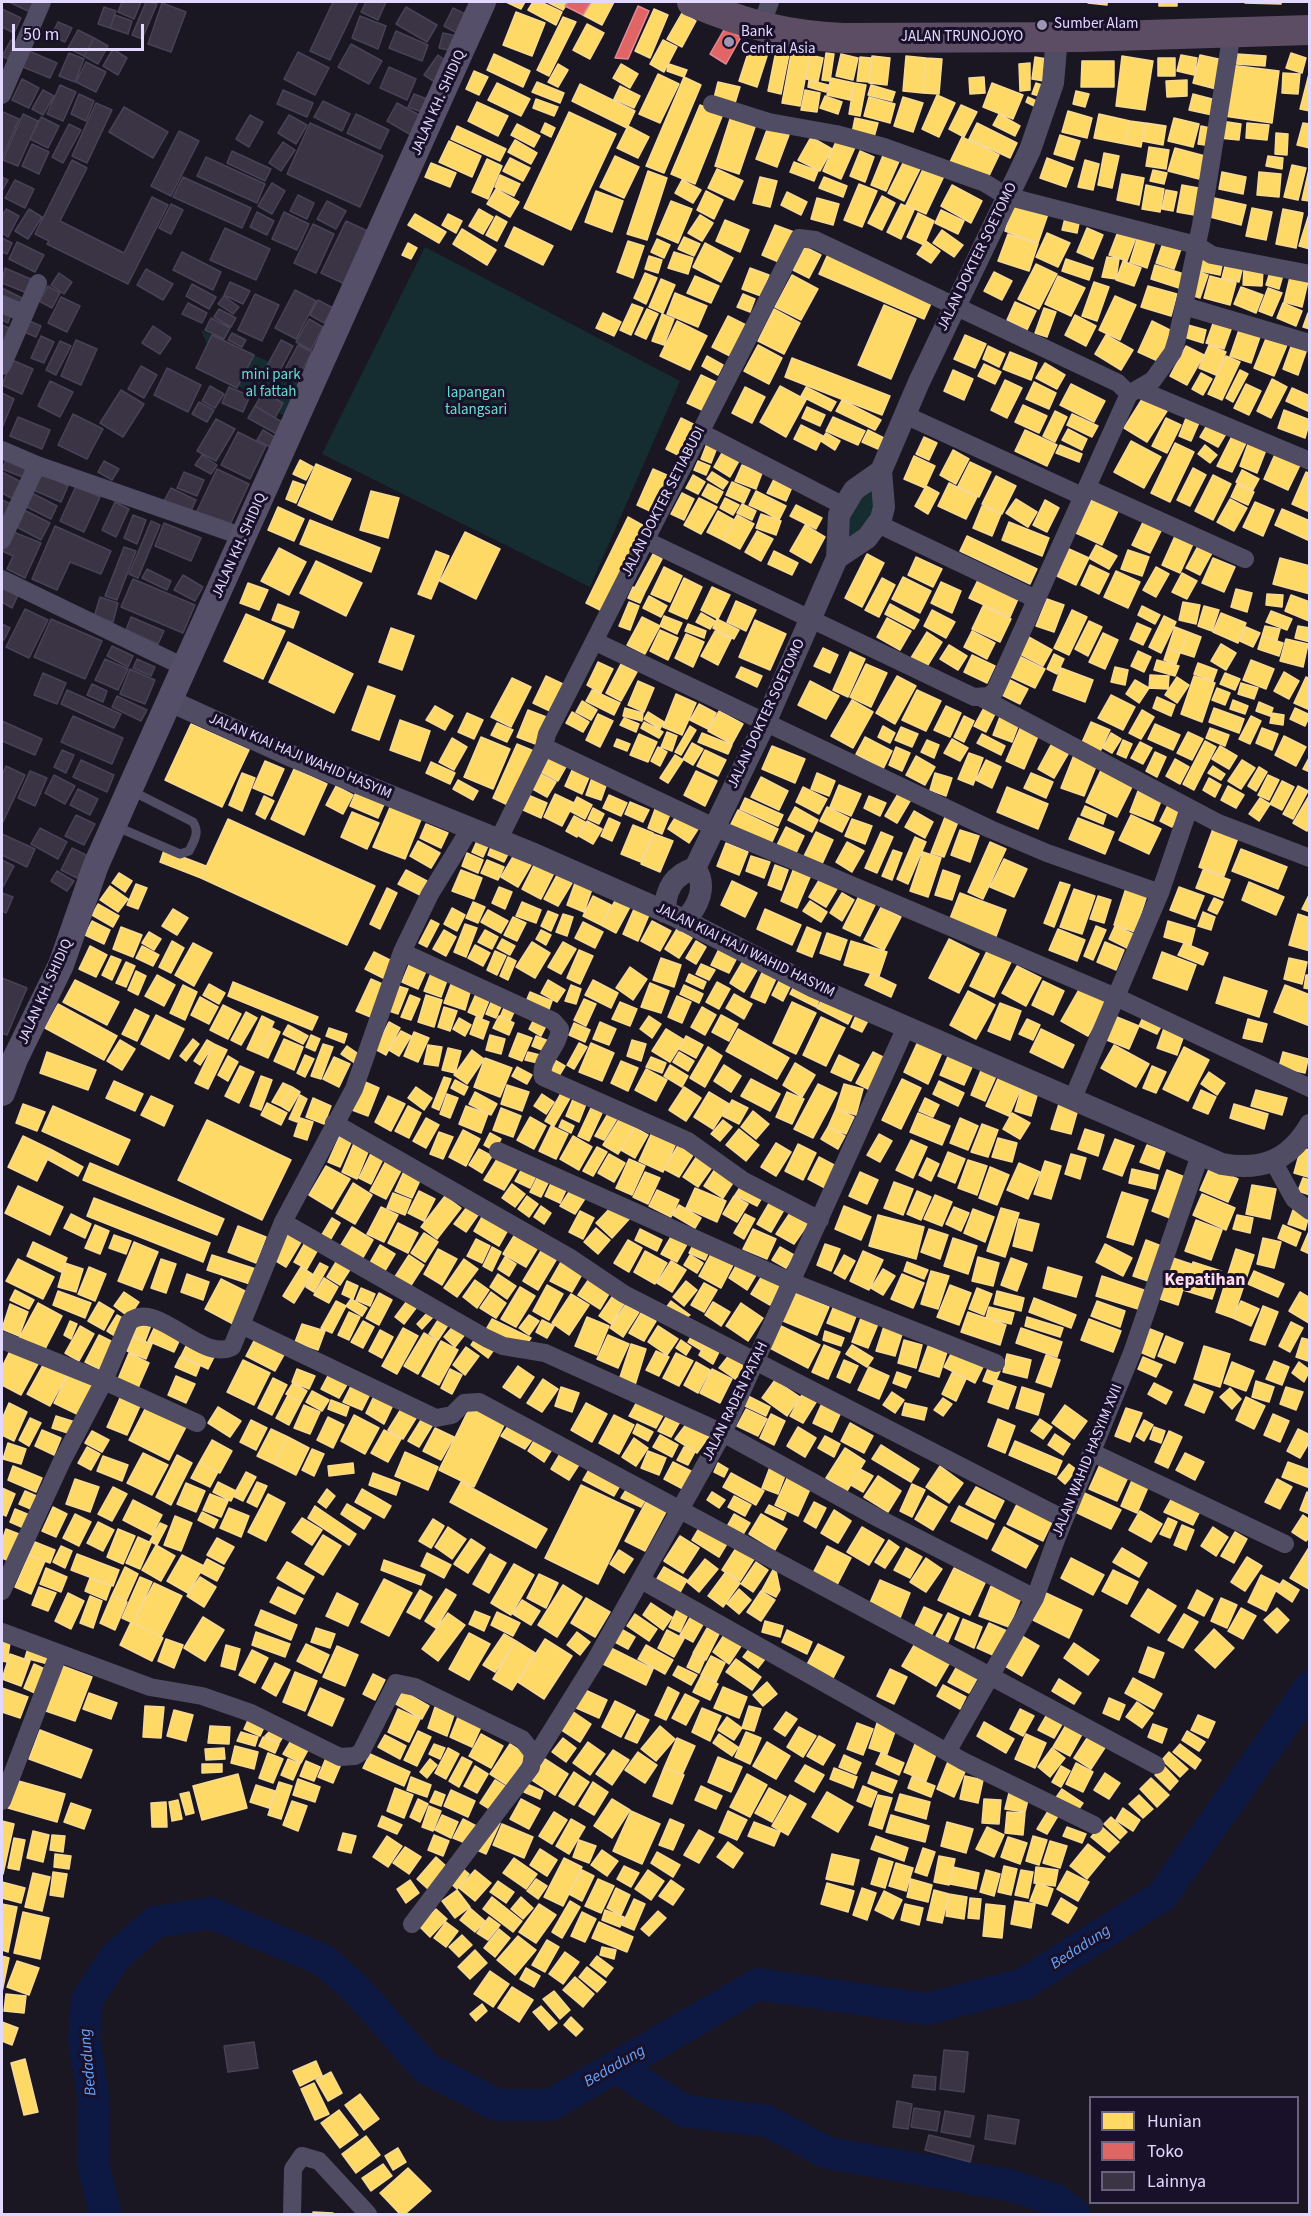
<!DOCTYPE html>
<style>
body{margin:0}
#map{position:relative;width:1311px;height:2216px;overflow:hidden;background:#1a1723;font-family:"Source Sans 3",sans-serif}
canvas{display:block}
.frame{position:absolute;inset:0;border:3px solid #e3d9fe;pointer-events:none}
.legend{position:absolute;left:1089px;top:2096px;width:210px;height:108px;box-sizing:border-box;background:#181129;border:2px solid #69617e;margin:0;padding:8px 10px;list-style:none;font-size:18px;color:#e3d9fe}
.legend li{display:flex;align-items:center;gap:12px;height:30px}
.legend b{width:30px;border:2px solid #69617e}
.scale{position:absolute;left:12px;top:24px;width:132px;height:27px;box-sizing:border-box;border:3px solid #e3d9fe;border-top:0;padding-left:8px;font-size:18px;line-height:21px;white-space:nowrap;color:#e3d9fe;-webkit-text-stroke:4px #181129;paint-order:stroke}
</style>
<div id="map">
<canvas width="1311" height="2216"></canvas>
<div class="frame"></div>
<ul class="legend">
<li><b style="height:16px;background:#ffd966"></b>Hunian</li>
<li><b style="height:16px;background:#e06666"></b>Toko</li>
<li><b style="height:16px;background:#3a3445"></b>Lainnya</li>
</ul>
<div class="scale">50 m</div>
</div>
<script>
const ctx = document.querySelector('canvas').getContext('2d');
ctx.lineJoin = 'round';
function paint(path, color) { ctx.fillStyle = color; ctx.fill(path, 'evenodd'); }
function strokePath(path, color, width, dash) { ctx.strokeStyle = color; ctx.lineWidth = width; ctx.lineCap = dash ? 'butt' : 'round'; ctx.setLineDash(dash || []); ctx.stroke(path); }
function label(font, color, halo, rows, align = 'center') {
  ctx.font = font + ' "Source Sans 3",sans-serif'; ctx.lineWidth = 6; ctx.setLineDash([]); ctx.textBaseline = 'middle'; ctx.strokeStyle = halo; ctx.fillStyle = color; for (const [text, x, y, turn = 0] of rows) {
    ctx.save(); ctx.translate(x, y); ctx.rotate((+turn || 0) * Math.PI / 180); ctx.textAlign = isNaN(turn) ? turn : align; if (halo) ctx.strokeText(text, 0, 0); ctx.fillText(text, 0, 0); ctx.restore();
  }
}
const green = new Path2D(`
 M425,247L680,381L590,587L322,454Z
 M201,330L282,368L302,386L287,418L220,374Z
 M876,482L873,518L845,542L851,509Z`);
const homes = new Path2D(`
 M506,2H525L521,9Z
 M533,2H541L562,12L556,25L528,10Z
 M547,2H568L563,10Z
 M591,2H614L602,25L583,15Z
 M1088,2H1107V5L1088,3Z
 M1159,2H1177V6H1159Z
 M1245,2H1281V4L1245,3Z
 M654,9L668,15L650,58L635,51Z
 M516,12L545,23L532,56L503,45Z
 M682,13L696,21L682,47L667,39Z
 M563,17L576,22L549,76L537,70Z
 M587,24L604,33L590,59L573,50Z
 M663,40L677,47L664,72L650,64Z
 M751,44L769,50L757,87L739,81Z
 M792,49L810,53L800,106L782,103Z
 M776,51L789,54L781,94L768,91Z
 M826,53L834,54L830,81L822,80Z
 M1291,53L1306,58L1302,73L1286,68Z
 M494,54L530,71L523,87L487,70Z
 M841,54L858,58L853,80L836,76Z
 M1237,54L1266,56L1265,66L1236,64Z
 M810,55L823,58L818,81L806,79Z
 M1181,55L1197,58L1194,75L1177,71Z
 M1200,55L1223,60L1216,89L1193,83Z
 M872,56L890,58L887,85L869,83Z
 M906,56L926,58L923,93L903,91Z
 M1122,56L1153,61L1145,110L1116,106Z
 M860,57L871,58L869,82L857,81Z
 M1035,57L1047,59L1044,81L1032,79Z
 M926,58L942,59L939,94L923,93Z
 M1158,58H1175V76H1158Z
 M1082,61H1114V87H1081Z
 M1030,63V90L1020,91L1019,64Z
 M558,64L568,70L558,87L548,82Z
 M621,64L638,74L630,88L613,78Z
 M669,64L687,70L684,77L667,71Z
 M1230,65L1279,71L1272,123L1224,116Z
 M1310,70V111L1300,109Z
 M474,71L488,77L479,95L466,89Z
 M1283,73L1300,74L1298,94L1282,93Z
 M658,74L679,84L660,123L639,114Z
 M684,77L701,85L664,173L646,166Z
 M984,77L985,93L970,94L969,78Z
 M831,78L854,83L850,100L827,95Z
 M809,80L828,85L826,92L808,87Z
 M1187,80V96L1167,97L1166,81Z
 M537,82L564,93L560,103L532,92Z
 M718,82L740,87L735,103L714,98Z
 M497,83L530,99L521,116L488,100Z
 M854,83L866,85L860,116L849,114Z
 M992,83L1023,95L1013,119L983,107Z
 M1036,83L1047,87L1043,97L1032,94Z
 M580,84L635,111L627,128L572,101Z
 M871,85L895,92L892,101L868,95Z
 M620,86L640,96L634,108L614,99Z
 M805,90L820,93L817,112L801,110Z
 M1076,91L1089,94L1085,107L1073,104Z
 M1193,94L1216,100L1212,115L1189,110Z
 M937,95L955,103L939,137L922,129Z
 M825,96L842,102L838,114L820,108Z
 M869,97L895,104L890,123L864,116Z
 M903,97L923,103L913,132L894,126Z
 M1028,97L1041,103L1038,108L1026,102Z
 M536,99L558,107L554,116L533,108Z
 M477,102L508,116L498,136L468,121Z
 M700,105L723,114L695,184L671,174Z
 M961,105L977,112L964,137L949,129Z
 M1068,111L1092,118L1087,138L1062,132Z
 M569,112L616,134L571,230L524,208Z
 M999,114L1020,126L1015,136L993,125Z
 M1099,114L1130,121L1125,144L1094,138Z
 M731,116L756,124L739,174L715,166Z
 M855,118L878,123L874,137L852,133Z
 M1174,118L1199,124L1193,147L1168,141Z
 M1130,121L1145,123L1141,147L1125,144Z
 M1221,121L1241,124L1239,140L1219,138Z
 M545,123L555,128L551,137L541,132Z
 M977,123L1017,143L1010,158L969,139Z
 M1146,123L1166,126L1163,145L1142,141Z
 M1247,123L1269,125L1267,140L1246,138Z
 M1303,123L1310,124V148L1297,145Z
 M517,124L540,136L534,147L511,135Z
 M457,126L506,149L500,161L451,139Z
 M628,126L649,137L638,158L617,148Z
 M1201,126L1215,129L1211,146L1198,144Z
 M768,127L789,135L777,167L756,159Z
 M1276,133L1288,134L1287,155L1275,154Z
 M1060,135L1080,141L1074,160L1054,154Z
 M811,137L832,149L820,171L798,160Z
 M838,137L856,145L841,179L823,171Z
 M962,137L999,155L987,180L950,162Z
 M515,140L537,153L531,164L508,152Z
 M449,141L481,156L472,177L439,162Z
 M1149,147L1169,150L1166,169L1146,166Z
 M1175,148L1205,156L1199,179L1168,171Z
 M860,151L874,157L865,182L850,176Z
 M884,153L900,159L886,191L871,185Z
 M1104,153L1119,156L1112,188L1098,185Z
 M615,156L639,167L624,198L600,187Z
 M1268,156L1283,158L1282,169L1266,166Z
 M906,157L922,165L904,201L888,193Z
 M510,158L530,168L523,181L503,171Z
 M1047,158L1073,168L1066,187L1040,178Z
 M487,159L502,166L488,199L472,192Z
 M1085,160L1099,164L1093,190L1078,187Z
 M794,162L818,171L814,181L790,172Z
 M431,163L456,173L450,187L425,177Z
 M1292,165L1306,168L1298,200L1284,197Z
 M1310,165V201L1302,200Z
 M924,167L944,176L926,214L906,205Z
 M717,169L743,181L734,200L708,188Z
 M1153,170L1167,173L1164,184L1150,181Z
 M648,171L667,178L647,240L627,234Z
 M1222,172L1246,177L1243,194L1219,189Z
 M1259,172L1281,174L1279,197L1257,195Z
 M1122,174L1144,178L1139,205L1117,200Z
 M500,175L520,184L514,196L495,187Z
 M760,177L777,181L770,207L753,203Z
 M824,177L847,186L843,197L819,188Z
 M682,180L701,190L693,203L675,193Z
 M859,184L877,191L862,227L844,220Z
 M952,185L982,201L971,223L941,206Z
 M1146,185L1164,189L1160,212L1142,209Z
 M1182,185L1204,189L1200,216L1177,212Z
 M496,189L519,202L510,217L487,204Z
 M1166,190L1177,192L1173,211L1162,209Z
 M596,191L623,201L612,232L585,222Z
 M706,191L723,200L714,219L697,210Z
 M787,192L807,202L801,215L781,205Z
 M882,196L895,203L882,230L868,223Z
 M817,198L839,204L833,225L811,219Z
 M1214,198L1246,205L1241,225L1210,217Z
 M1015,199L1049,211L1038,243L1005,231Z
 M671,201L692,209L678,243L657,234Z
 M901,204L914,210L901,239L887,232Z
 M1252,208L1272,212L1266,240L1246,236Z
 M479,209L493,217L483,234L469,226Z
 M1283,209L1303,213L1296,248L1276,244Z
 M941,210L964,221L958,234L935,223Z
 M1310,211V249L1299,246Z
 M918,213L934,221L924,245L907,237Z
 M415,214L446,232L439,243L408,225Z
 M448,214L462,221L456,233L442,225Z
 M1066,214L1080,218L1077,233L1062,230Z
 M700,215L713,223L702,241L688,233Z
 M496,216L507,222L497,241L486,235Z
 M725,220L749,230L740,252L716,241Z
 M775,225L794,232L781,263L762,255Z
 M514,227L553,246L543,265L505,246Z
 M1087,228L1103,235L1093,259L1077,252Z
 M462,229L496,250L487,265L453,244Z
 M1119,229L1137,235L1127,261L1109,255Z
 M942,230L963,245L954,257L933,243Z
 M1047,233L1070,243L1058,267L1036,257Z
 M1139,233L1156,239L1147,268L1130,262Z
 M1008,234L1038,244L1029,271L998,261Z
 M684,237L700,244L694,256L678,249Z
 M657,239L670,245L664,258L651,252Z
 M1164,240L1182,246L1174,269L1156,263Z
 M628,241L644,246L633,278L617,272Z
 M926,241L940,251L931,263L917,254Z
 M408,243L417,248L411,259L402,255Z
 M705,243L733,258L721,282L693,267Z
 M805,247L821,255L809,278L793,270Z
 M674,252L693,258L688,274L668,268Z
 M828,254L933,299L924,319L819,274Z
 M1198,254L1223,260L1220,275L1195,270Z
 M649,256L662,260L658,273L645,269Z
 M1107,257L1119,259L1116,279L1102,277Z
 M1066,259L1093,268L1089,280L1062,271Z
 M1123,261L1141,268L1134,286L1116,280Z
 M1226,262L1243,266L1239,282L1222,278Z
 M1036,264L1057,274L1039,309L1018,299Z
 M1155,265L1184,274L1179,288L1151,279Z
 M750,268L769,275L761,296L742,289Z
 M1244,269L1263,270L1262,286L1243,285Z
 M1196,271L1208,275L1200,298L1188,294Z
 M994,272L1012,281L1002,300L984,291Z
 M1270,272L1283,275L1279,289L1266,285Z
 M645,273L657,278L646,304L634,298Z
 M1291,273L1309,277L1302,307L1284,302Z
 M792,275L818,289L801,320L775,307Z
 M695,276L719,286L711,303L687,293Z
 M1058,276L1085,288L1071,316L1045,304Z
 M1210,276L1236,283L1230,305L1204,298Z
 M661,279L675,285L663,313L649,307Z
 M1094,282L1109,287L1097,321L1082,316Z
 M1148,286L1177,294L1171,316L1141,307Z
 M1241,287L1263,295L1256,313L1234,304Z
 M1268,288L1282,293L1272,316L1259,311Z
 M675,293L707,306L698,327L667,314Z
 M743,294L755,299L750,312L737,307Z
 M1115,296L1136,305L1120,340L1099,330Z
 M1015,302L1036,311L1027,330L1007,320Z
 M1283,303L1302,311L1296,326L1277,318Z
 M632,304L643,308L631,335L620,330Z
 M884,305L916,319L891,379L858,365Z
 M1044,308L1056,312L1047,337L1035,333Z
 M647,309L658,314L646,339L635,334Z
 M774,309L800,323L784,354L758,341Z
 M603,313L621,322L614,336L596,328Z
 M1308,313H1310V329L1303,327Z
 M662,314L674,319L664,345L652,341Z
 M1075,315L1096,326L1086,346L1065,335Z
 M728,316L746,325L730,356L712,347Z
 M1215,318L1233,324L1224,349L1206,343Z
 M677,321L707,336L690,370L660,356Z
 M1152,321L1174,332L1160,362L1138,352Z
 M1188,325L1206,330L1203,343L1184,337Z
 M1240,327L1261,334L1251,363L1230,356Z
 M965,335L986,344L975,368L954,359Z
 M1106,335L1133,350L1121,370L1095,354Z
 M1267,336L1287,345L1274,376L1254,368Z
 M1293,341L1308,346L1298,375L1283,369Z
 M758,345L782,358L769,384L744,371Z
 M1209,345L1226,352L1216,375L1199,368Z
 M988,346L1005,354L999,367L983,359Z
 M1186,346L1204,355L1187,385L1170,376Z
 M1010,352L1037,363L1031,380L1003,369Z
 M707,356L723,365L718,375L702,366Z
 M1226,356L1240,362L1222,400L1208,394Z
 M792,358L890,396L882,415L785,377Z
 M1045,363L1065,375L1057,389L1036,378Z
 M984,364L1001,372L995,384L978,376Z
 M953,370L973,379L964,400L944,391Z
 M1240,370L1248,374L1233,402L1226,398Z
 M1201,373L1212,379L1203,395L1192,389Z
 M701,375L718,383L704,411L687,403Z
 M1272,379L1287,387L1271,418L1257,411Z
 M1005,380L1022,388L1007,418L991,410Z
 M1034,382L1056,393L1049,409L1026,399Z
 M1071,384L1105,401L1094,422L1060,405Z
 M1246,384L1261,391L1249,415L1234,408Z
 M780,386L806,400L786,437L760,422Z
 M745,387L765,397L752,423L732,413Z
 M806,387L836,402L831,411L801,396Z
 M1292,388L1310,396V412L1286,401Z
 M1144,396L1167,411L1147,442L1124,428Z
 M842,400L881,420L875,430L836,411Z
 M1023,405L1047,416L1039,433L1015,422Z
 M807,407L825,415L820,426L802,418Z
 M1284,410L1310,420L1305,438L1278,428Z
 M1055,411L1067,417L1055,442L1043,436Z
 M1188,413L1201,418L1191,441L1179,436Z
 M1072,414L1098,426L1092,437L1067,425Z
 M833,417L865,431L858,445L826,431Z
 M681,418L697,426L682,457L666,449Z
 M1166,418L1181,425L1167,453L1152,446Z
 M1209,422L1227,432L1218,447L1200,437Z
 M801,425L823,436L816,450L794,439Z
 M1068,429L1087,439L1082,450L1062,440Z
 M868,430L884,438L878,449L862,442Z
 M1025,430L1057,445L1047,466L1015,451Z
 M826,433L840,441L835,450L821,441Z
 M1232,436L1246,443L1232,472L1217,466Z
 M924,437L937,443L929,460L916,454Z
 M708,441L718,445L711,463L701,459Z
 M1131,441L1161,457L1144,488L1114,472Z
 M1175,443L1194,452L1170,502L1151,493Z
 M1248,444L1266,450L1257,473L1240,466Z
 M1060,445L1082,454L1079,462L1056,453Z
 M1205,445L1217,455L1210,463L1198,454Z
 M953,450L969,459L956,484L940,475Z
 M723,451L739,461L730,477L714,467Z
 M1276,452L1301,463L1288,490L1264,479Z
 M914,456L935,466L925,488L904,479Z
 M300,460L313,467L306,480L293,474Z
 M698,461L710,466L706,475L694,470Z
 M970,462L991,472L979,497L958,486Z
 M316,464L351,479L332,520L298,505Z
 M742,465L762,473L756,489L735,481Z
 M1193,468L1206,475L1190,506L1177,500Z
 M653,469L669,476L652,512L637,505Z
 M1242,470L1259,479L1253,490L1236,482Z
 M712,472L728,482L723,489L707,479Z
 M1306,472L1310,474V512L1292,504Z
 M693,475L705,482L698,494L686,488Z
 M1213,475L1231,484L1213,520L1195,511Z
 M996,476L1016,486L1002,514L982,504Z
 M775,477L793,485L786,501L767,493Z
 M293,481L304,485L296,503L286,499Z
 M732,482L750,490L744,503L726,495Z
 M949,483L977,497L966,519L938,506Z
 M708,484L723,492L717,503L702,495Z
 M1237,484L1254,492L1248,505L1231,497Z
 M926,486L939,493L928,514L915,506Z
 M371,491L399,498L388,538L360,530Z
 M756,491L772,499L765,512L749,505Z
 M682,493L694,499L684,520L671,514Z
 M699,498L717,507L701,534L684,525Z
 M725,498L739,505L733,515L720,508Z
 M772,499L786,506L779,520L765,512Z
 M1016,499L1037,512L1028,527L1006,513Z
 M1092,499L1118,511L1102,545L1076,533Z
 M1230,499L1247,508L1234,531L1217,522Z
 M1045,500L1059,508L1047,532L1033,525Z
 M1255,502L1274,510L1263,536L1243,527Z
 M742,504L756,511L752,520L737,513Z
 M796,505L822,518L816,529L790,516Z
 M982,506L1001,514L992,536L973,528Z
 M278,507L304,519L294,541L268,530Z
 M1282,509L1310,521V541L1275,525Z
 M718,511L734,520L723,540L707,532Z
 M761,514L781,521L776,535L756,528Z
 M737,515L754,524L740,549L723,540Z
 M628,517L644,526L602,611L586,603Z
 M310,520L380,548L371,572L300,544Z
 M1144,520L1162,529L1150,553L1132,545Z
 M1009,522L1049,538L1042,556L1002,540Z
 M805,525L825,537L811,563L790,551Z
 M757,531L773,539L761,561L745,552Z
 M465,532L500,549L476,599L440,581Z
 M967,536L1037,569L1030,584L960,551Z
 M1175,536L1193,544L1180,573L1162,565Z
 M1096,545L1117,556L1109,569L1089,558Z
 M1198,546L1212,553L1200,575L1186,568Z
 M279,548L306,562L289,595L261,581Z
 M1069,549L1089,558L1076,585L1057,576Z
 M1128,550L1149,557L1142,576L1121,569Z
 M436,551L449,556L431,599L418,594Z
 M774,551L798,563L792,575L768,564Z
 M653,554L662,559L645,592L635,587Z
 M867,554L884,563L862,607L845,598Z
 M916,557L942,569L933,587L908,575Z
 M1213,558L1235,567L1224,592L1202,583Z
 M1280,558L1310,566V594L1273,584Z
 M316,561L362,583L346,616L300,593Z
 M1090,565L1109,574L1099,594L1081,585Z
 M664,567L682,576L670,602L651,594Z
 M1156,567L1169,574L1156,597L1143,590Z
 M1116,571L1140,582L1128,608L1104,597Z
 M1182,573L1197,581L1187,599L1172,592Z
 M903,577L931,591L920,613L892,599Z
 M684,578L702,587L687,619L669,611Z
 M882,578L895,585L879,617L865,610Z
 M978,580L1018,599L1010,617L969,598Z
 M941,582L961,591L952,613L931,603Z
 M248,583L268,590L259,610L240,603Z
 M633,587L645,592L640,603L628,598Z
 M712,587L730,595L718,619L701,610Z
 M1236,589L1252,593L1247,612L1231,607Z
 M1267,594L1283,595L1282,607L1266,605Z
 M1291,595L1310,602L1309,621L1285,611Z
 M649,596L667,606L661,617L643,608Z
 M1047,599L1064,605L1054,632L1036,626Z
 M736,601L756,610L746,631L727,622Z
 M629,602L639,606L630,630L619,626Z
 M1183,602L1200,605L1196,624L1179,620Z
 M278,604L299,612L293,628L272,620Z
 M890,604L919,620L914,629L885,614Z
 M983,606L1011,619L1000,642L972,629Z
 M1142,606L1160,615L1155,624L1138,615Z
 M1204,606L1219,610L1212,631L1198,626Z
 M932,610L955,622L946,638L924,626Z
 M1072,610L1087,617L1069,655L1054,648Z
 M1271,611L1292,619L1287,630L1266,622Z
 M701,613L715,621L710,629L696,622Z
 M1221,613L1246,623L1238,643L1213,632Z
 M246,614L285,631L263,679L224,661Z
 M664,616L682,623L677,634L660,626Z
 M1164,616L1176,622L1161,653L1149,647Z
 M642,617L660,626L645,654L627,645Z
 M887,618L911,631L900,650L877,637Z
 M717,619L739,630L734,639L713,628Z
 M755,620L786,634L770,670L739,657Z
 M1089,621L1102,627L1088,656L1075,649Z
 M1137,623L1151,629L1143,645L1130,639Z
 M688,624L706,631L704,638L685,631Z
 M1265,626L1280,629L1277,640L1262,636Z
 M1298,626L1310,628V642L1295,638Z
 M1175,627L1188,632L1181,653L1168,648Z
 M1246,627L1260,633L1253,647L1240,641Z
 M391,628L414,636L402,670L379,662Z
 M660,630L678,638L668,660L650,651Z
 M715,631L731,639L718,665L701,656Z
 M972,631L995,643L987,659L964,647Z
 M927,632L942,642L926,668L911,658Z
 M1188,632L1201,637L1194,657L1181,653Z
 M1103,633L1118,640L1105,669L1089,662Z
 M686,634L704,642L693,667L675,658Z
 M1027,636L1052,650L1043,666L1018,653Z
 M1262,636L1283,643L1279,656L1258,649Z
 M1286,639L1308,644L1303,667L1280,661Z
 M288,642L353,674L334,713L269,682Z
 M1221,644L1236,653L1226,670L1211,661Z
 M949,645L967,656L958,670L940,659Z
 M823,648L838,655L830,673L814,666Z
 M1168,648L1180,653L1176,664L1164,660Z
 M1138,651L1151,657L1144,672L1131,666Z
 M850,652L865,659L848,697L833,690Z
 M1054,654L1064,659L1057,674L1047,669Z
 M972,655L995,666L987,683L964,672Z
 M1019,656L1045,669L1035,688L1009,676Z
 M1157,660L1179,666L1175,676L1154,670Z
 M1251,660L1274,669L1266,689L1243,680Z
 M598,662L613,669L601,693L587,685Z
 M1198,663L1217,670L1213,681L1194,674Z
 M621,664L637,672L621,701L606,693Z
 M866,664L887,673L871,707L850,697Z
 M741,667L762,676L757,687L736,677Z
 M1115,667L1128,670L1125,685L1111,682Z
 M1061,668L1093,680L1085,702L1053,690Z
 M1284,672L1299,681L1289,699L1274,691Z
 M1225,673L1240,679L1235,690L1220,684Z
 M1150,675L1169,676L1168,689L1149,688Z
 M546,676L565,685L552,712L533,703Z
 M897,676L916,686L895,724L876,713Z
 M1194,676L1215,683L1202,722L1181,714Z
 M1177,677L1189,685L1177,703L1165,695Z
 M1306,677L1310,679V710L1294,703Z
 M512,678L531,687L511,727L491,717Z
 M1008,679L1028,689L1020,704L1000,694Z
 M1135,680L1149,688L1139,703L1126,694Z
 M638,681L654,688L644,712L628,705Z
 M810,681L839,696L826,719L798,705Z
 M1241,683L1258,688L1254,699L1238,694Z
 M368,686L395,696L379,740L352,730Z
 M1217,688L1230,693L1225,705L1212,700Z
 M592,690L620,703L614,715L586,701Z
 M917,690L941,701L926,731L902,720Z
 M676,694L696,703L682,735L663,727Z
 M1111,695L1135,707L1123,730L1098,718Z
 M1157,697L1175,705L1171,716L1153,708Z
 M852,700L873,712L853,748L831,736Z
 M1233,700L1248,706L1245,714L1230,709Z
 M582,701L597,710L591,720L576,712Z
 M1259,702L1273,708L1270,716L1256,711Z
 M699,704L716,713L708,729L690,720Z
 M986,704L997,710L986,732L974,726Z
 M435,706L453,716L445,730L426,720Z
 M946,706L961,713L950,737L934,730Z
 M625,708L643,713L642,721L623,716Z
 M1214,708L1244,719L1239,733L1209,722Z
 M1295,708L1310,715L1305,726L1290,719Z
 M528,710L549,718L538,745L517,737Z
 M1142,710L1154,717L1141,739L1129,733Z
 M719,711L743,724L732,744L708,731Z
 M572,712L589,722L583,732L566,723Z
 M648,712L664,722L660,729L644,719Z
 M467,713L483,720L474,739L458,732Z
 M1272,713L1284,715L1283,725L1270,723Z
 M598,714L613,721L600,747L586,740Z
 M1001,714L1020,721L1012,742L993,735Z
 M964,716L974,721L964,742L954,737Z
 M1251,716L1261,721L1250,744L1239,739Z
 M624,718L639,724L636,732L620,725Z
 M400,720L430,731L420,761L390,750Z
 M644,722L663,732L659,738L641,728Z
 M1091,722L1110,730L1098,756L1080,747Z
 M497,723L513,730L507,742L491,735Z
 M191,724L249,750L222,807L165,780Z
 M1155,724L1180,735L1173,750L1148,739Z
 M690,726L696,730L681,755L675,752Z
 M883,726L895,733L890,743L878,737Z
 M1021,726L1039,734L1024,769L1006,761Z
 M901,727L918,734L912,747L895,740Z
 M1210,728L1229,735L1225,746L1206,738Z
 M1262,728L1278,734L1272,750L1256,743Z
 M667,732L677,736L672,751L661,747Z
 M1188,732L1203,739L1192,760L1177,753Z
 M702,733L732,745L728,754L698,742Z
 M1111,733L1121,739L1112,753L1103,748Z
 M639,734L657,742L648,762L630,755Z
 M982,734L1005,746L1001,755L977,743Z
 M1284,736L1306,747L1296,766L1275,755Z
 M481,737L510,749L493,789L464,777Z
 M865,737L892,751L883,769L856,754Z
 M452,738L467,747L454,770L439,762Z
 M617,739L630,744L627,751L614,746Z
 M952,739L968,748L960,761L944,753Z
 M927,740L939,745L934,758L921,752Z
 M1123,740L1132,744L1126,758L1117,754Z
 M1205,741L1216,747L1194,790L1183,784Z
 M1140,742L1152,748L1143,764L1131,758Z
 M692,743L703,749L693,765L683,759Z
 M517,744L534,751L510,806L493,798Z
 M1051,745L1068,754L1054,778L1038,769Z
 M772,746L805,759L795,783L762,769Z
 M1220,746L1237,756L1229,769L1212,759Z
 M658,747L667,752L660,766L651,761Z
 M896,747L910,753L902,771L889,765Z
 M705,750L726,760L718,776L697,766Z
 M1155,752L1166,757L1157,777L1146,771Z
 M969,753L983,758L973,785L958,779Z
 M675,755L683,760L668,783L660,778Z
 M1074,755L1097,764L1084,796L1061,788Z
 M550,756L567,765L558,781L541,772Z
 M916,756L935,767L925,785L906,775Z
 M1310,756V772L1303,769Z
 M1175,759L1189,767L1180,784L1166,776Z
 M986,760L1001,767L992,788L976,780Z
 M1242,760L1255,768L1241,789L1228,781Z
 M265,761L284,769L272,796L253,788Z
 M431,762L455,773L450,784L426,773Z
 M1213,766L1225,774L1221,780L1208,773Z
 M1259,767L1267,772L1256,791L1248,786Z
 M573,768L590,775L582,794L565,786Z
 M294,769L327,784L304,835L271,819Z
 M1101,770L1133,785L1117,817L1086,802Z
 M696,771L717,781L705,806L684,795Z
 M537,772L556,782L547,797L529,787Z
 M242,773L255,778L242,811L229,805Z
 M817,773L835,781L829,796L811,789Z
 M935,773L952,778L946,796L930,790Z
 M1031,773L1053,782L1046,798L1024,788Z
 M593,775L608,780L601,800L586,795Z
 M1268,775L1279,780L1269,800L1258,795Z
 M761,777L788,791L779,810L751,797Z
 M1209,778L1221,785L1215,797L1203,790Z
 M458,780L478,791L473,800L453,789Z
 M1282,781L1294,787L1282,810L1270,804Z
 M839,785L861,794L851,816L830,807Z
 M336,786L353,795L343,814L326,805Z
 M1228,786L1244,795L1236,808L1221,800Z
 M1298,786L1308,791L1293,819L1283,814Z
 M803,787L827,799L819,814L796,802Z
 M1007,787L1048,804L1038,829L997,812Z
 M357,790L385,802L378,818L350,806Z
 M1138,791L1161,801L1153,821L1130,812Z
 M555,794L574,803L562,826L544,817Z
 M898,794L910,801L897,823L885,816Z
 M528,795L547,803L541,818L521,809Z
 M609,795L627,803L621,816L603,808Z
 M264,796L274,801L265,819L256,814Z
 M869,796L886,803L880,816L864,808Z
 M1309,796L1310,826L1307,831L1293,823Z
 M577,797L592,805L585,819L570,811Z
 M745,798L783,815L778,826L740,809Z
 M1260,798L1270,804L1259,821L1249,814Z
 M630,802L649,810L643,822L625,814Z
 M657,804L672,809L662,834L648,828Z
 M391,805L422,817L405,859L373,847Z
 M1168,805L1180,812L1172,827L1160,821Z
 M1085,806L1106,815L1103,824L1081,815Z
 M795,807L818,820L812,832L788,820Z
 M827,807L849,818L842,832L820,821Z
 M593,808L604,814L599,824L588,819Z
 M738,810L778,829L771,844L730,826Z
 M914,811L933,822L925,838L905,827Z
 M352,812L379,823L367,849L341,837Z
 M678,813L700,826L689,843L668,829Z
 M1131,815L1161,829L1149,854L1119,840Z
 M574,816L585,822L577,837L566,831Z
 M945,817L958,822L944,857L931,853Z
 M609,818L620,823L612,841L601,836Z
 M1078,818L1114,832L1105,854L1069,839Z
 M228,819L375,886L347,945L201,878Z
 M852,819L872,826L865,844L845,836Z
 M587,821L602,829L593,844L579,836Z
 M426,824L448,833L441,848L420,838Z
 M633,825L653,833L641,862L621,854Z
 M1214,826L1239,835L1224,876L1199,867Z
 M786,827L804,836L796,853L777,845Z
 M960,830L979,836L970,862L951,855Z
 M816,832L833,840L822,864L804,856Z
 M881,832L893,837L877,873L865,868Z
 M654,834L673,841L660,872L641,864Z
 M915,837L926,842L908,884L897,879Z
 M418,841L440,853L431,868L410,856Z
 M477,841L488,846L483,857L472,852Z
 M847,842L864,851L852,872L836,862Z
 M990,842L1006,849L983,899L968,892Z
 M726,843L748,852L739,875L717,866Z
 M492,844L509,852L504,862L488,855Z
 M1241,849L1287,867L1278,889L1232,871Z
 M164,850L206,866L201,878L160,862Z
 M893,850L902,853L892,880L882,876Z
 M923,852L941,858L928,897L910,891Z
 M467,853L483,860L478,873L462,866Z
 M514,855L531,865L518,887L501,877Z
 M751,856L770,862L764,878L746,871Z
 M1004,859L1027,869L1014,897L990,887Z
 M487,860L504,867L498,880L481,873Z
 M535,863L554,873L541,899L522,889Z
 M775,865L788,870L781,890L768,885Z
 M794,868L811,875L797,908L781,901Z
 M406,870L427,881L420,895L398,884Z
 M461,870L482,878L474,899L452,891Z
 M943,870L960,876L952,900L935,895Z
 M1203,870L1230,880L1223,898L1196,888Z
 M119,873L132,881L125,892L112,883Z
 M557,875L572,883L558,906L544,899Z
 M821,877L838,887L826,907L809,897Z
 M732,881L757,893L745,917L721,905Z
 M1060,882L1070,885L1054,927L1044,923Z
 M1249,882L1284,897L1276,915L1242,900Z
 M575,883L592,889L584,912L567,905Z
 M136,884L147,888L138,909L127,905Z
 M110,886L128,899L118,912L100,900Z
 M499,887L512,892L505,909L492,903Z
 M1179,887L1204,896L1195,919L1170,910Z
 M387,888L397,893L380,929L370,924Z
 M1126,888L1147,895L1135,932L1114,925Z
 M1074,889L1095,896L1082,934L1060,927Z
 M842,893L854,900L842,921L830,913Z
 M960,893L1006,910L995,939L949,921Z
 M1310,893V912L1302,909Z
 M593,896L611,905L601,925L583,916Z
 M859,896L876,903L860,936L843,928Z
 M1098,896L1111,900L1104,923L1090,919Z
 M1214,898L1223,902L1217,914L1208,910Z
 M616,899L630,907L616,933L601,925Z
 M810,901L827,912L821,922L803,911Z
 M473,902L485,907L478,923L466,918Z
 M522,902L541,910L536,923L516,916Z
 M98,904L119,916L113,927L92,915Z
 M881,907L901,917L884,950L864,940Z
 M452,908L465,915L457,931L444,924Z
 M173,909L188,918L177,935L162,926Z
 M634,909L649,915L638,941L623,934Z
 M765,909L801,925L792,945L757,929Z
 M488,910L508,921L501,933L481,922Z
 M548,911L558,915L551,931L541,926Z
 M1203,912L1215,917L1211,930L1198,926Z
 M563,914L573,917L567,936L556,932Z
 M1298,914L1310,918V951L1289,945Z
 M513,917L526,923L517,941L504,935Z
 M431,920L439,924L427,947L419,943Z
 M92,921L110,930L104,944L85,935Z
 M652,921L671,931L660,951L641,941Z
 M1168,921L1195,929L1191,945L1164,937Z
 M583,922L603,932L595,948L575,938Z
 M465,924L477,928L466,957L454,952Z
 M1096,926L1106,930L1093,960L1084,956Z
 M1115,926L1138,936L1131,950L1109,939Z
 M121,927L142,935L133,957L113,949Z
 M807,927L821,933L812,957L797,951Z
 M677,929L692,938L679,958L665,949Z
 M1058,929L1085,940L1077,961L1049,950Z
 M444,930L456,937L446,956L433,949Z
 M485,930L498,937L492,949L478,942Z
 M541,930L551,935L546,945L536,939Z
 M149,932L161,939L154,950L142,943Z
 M827,933L847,940L840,960L820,953Z
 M502,939L515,946L510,955L497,948Z
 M949,939L979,954L959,993L929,978Z
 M172,941L184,948L171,973L159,967Z
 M696,941L706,947L696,964L686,958Z
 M851,941L887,952L879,976L844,965Z
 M532,942L550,953L535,978L516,967Z
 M563,942L576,949L561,974L548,967Z
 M1105,942L1124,950L1116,970L1097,962Z
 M193,943L212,953L194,986L175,975Z
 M722,943L740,952L729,973L711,965Z
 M1184,943L1208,953L1203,965L1178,955Z
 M475,945L490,953L483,966L468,958Z
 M90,946L107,955L96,977L79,969Z
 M142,946L159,955L153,966L136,958Z
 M988,949L1012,960L994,997L970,986Z
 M579,950L593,956L580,984L567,978Z
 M495,951L506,956L497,975L487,970Z
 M374,952L394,962L385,979L365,969Z
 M1162,952L1196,965L1187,990L1153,978Z
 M111,956L121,960L112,980L102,975Z
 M508,957L516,961L508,980L500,976Z
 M661,958L681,965L674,987L653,980Z
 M1289,958L1307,962L1302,984L1284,979Z
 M411,960L428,967L418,989L402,982Z
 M743,961L757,970L744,992L730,983Z
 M126,962L135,966L126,987L116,983Z
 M701,964L715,970L709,980L696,974Z
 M765,966L779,972L765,1003L751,997Z
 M1017,966L1041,978L1026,1006L1002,993Z
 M630,967L647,979L633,1000L616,988Z
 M433,968L449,975L441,997L424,991Z
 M136,971L146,976L138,995L128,990Z
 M871,973L896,985L891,997L865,985Z
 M689,974L706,982L703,989L686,981Z
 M157,975L175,985L164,1006L145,996Z
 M782,975L793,981L783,1001L772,995Z
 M1306,975H1310V989L1304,988Z
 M1224,977L1267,991L1259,1017L1216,1003Z
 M371,979L387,986L373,1018L356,1011Z
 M453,979L472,985L465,1010L444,1003Z
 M75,980L119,1002L107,1025L63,1002Z
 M548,980L565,990L557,1002L541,993Z
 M593,980L618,993L611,1008L585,995Z
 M1043,981L1064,991L1053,1015L1032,1005Z
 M233,982L318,1017L312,1030L228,996Z
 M717,982L730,989L719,1009L706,1002Z
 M796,982L822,994L816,1007L790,994Z
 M650,983L669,991L661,1013L641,1007Z
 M209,984L225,993L219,1004L203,995Z
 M183,985L197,992L185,1020L170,1013Z
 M571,985L581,989L576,1004L565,1001Z
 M684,985L703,994L699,1003L680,994Z
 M1285,985L1310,995V1026L1274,1012Z
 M398,986L408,989L398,1014L389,1011Z
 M1081,986L1108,1001L1088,1036L1061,1021Z
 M479,987L492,993L482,1018L468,1012Z
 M968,991L995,1005L976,1039L950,1025Z
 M530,992L552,1001L548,1012L525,1004Z
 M734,994L752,1004L744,1019L726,1008Z
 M410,995L420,999L411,1020L401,1017Z
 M426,995L442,1000L434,1027L418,1022Z
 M494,995L504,1000L496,1018L486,1014Z
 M677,996L691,1002L682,1023L668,1017Z
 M824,996L854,1012L848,1024L817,1008Z
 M200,997L218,1007L209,1024L191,1015Z
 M584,999L596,1004L586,1026L574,1020Z
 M507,1001L517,1005L510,1021L500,1017Z
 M620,1002L637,1009L630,1026L612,1019Z
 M792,1002L816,1013L796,1054L773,1043Z
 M1000,1003L1021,1011L1010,1040L988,1031Z
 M58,1004L117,1036L104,1060L45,1028Z
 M223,1005L241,1014L228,1039L210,1030Z
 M444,1007L457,1011L450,1031L438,1027Z
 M702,1007L716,1015L705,1035L691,1027Z
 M135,1009L149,1016L137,1041L122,1034Z
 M246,1012L257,1018L241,1045L231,1040Z
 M857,1013L869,1019L862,1032L851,1027Z
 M156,1015L184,1029L169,1059L141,1044Z
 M721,1015L738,1024L729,1041L712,1032Z
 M1112,1015L1139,1026L1129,1049L1102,1038Z
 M1144,1015L1163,1023L1157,1034L1139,1026Z
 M262,1016L274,1022L259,1054L247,1049Z
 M499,1016L514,1023L509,1035L493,1028Z
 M649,1016L661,1024L652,1038L640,1029Z
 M476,1017L489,1022L483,1039L470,1034Z
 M821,1017L845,1028L826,1066L803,1055Z
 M459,1018L471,1025L465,1036L453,1029Z
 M534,1019L546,1026L541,1036L529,1029Z
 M1027,1019L1040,1025L1033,1040L1019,1034Z
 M1248,1019L1267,1024L1262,1042L1243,1038Z
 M389,1022L400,1028L386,1055L375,1049Z
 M600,1022L616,1029L609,1045L593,1039Z
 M574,1023L590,1030L585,1042L569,1035Z
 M288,1025L308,1036L303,1044L283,1034Z
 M272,1028L280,1032L268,1058L259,1054Z
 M329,1028L347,1034L344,1043L326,1036Z
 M1164,1028L1184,1035L1177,1055L1157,1048Z
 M666,1029L684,1040L670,1062L652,1051Z
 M738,1029L789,1058L777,1079L726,1051Z
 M1041,1029L1074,1045L1063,1068L1030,1052Z
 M401,1031L411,1036L399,1056L389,1050Z
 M414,1032L429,1038L418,1062L404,1056Z
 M518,1033L532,1038L522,1061L509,1056Z
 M311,1035L320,1039L315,1051L306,1047Z
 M490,1035L505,1039L501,1054L486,1050Z
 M536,1036L551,1042L547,1052L532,1046Z
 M686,1036L703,1045L696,1058L679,1049Z
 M920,1037L944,1048L928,1084L904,1072Z
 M193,1039L199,1044L186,1061L180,1056Z
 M284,1039L303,1047L294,1070L274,1061Z
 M120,1040L135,1049L122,1070L107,1061Z
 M207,1040L214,1044L200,1065L194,1061Z
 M632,1040L646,1044L641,1061L627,1056Z
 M579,1043L587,1047L574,1069L567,1065Z
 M591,1043L614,1053L602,1081L579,1072Z
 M214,1044L227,1050L208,1089L195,1083Z
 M323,1044L333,1047L321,1079L311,1076Z
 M428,1045L442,1047L438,1066L424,1064Z
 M1114,1045L1149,1064L1136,1087L1101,1068Z
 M347,1046L360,1055L355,1063L341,1054Z
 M708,1047L722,1056L705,1087L690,1078Z
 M1184,1047L1209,1060L1188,1101L1163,1089Z
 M448,1048L461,1051L455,1073L442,1070Z
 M472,1050L484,1059L467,1084L454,1075Z
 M47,1052L96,1070L88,1090L40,1073Z
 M528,1052L544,1056L542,1064L525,1060Z
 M679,1052L694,1061L688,1071L673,1062Z
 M873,1052L887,1059L870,1090L856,1083Z
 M1283,1052L1308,1059L1305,1073L1279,1067Z
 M949,1054L973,1065L964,1085L940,1075Z
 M305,1055L314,1059L305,1077L297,1073Z
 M839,1055L859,1065L851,1081L831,1072Z
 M228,1056L238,1062L228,1081L218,1075Z
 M334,1057L350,1064L339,1087L323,1079Z
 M651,1057L666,1063L662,1073L646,1067Z
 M485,1058L512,1068L500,1097L474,1087Z
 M553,1059L565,1066L557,1079L545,1072Z
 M621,1061L638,1068L628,1091L611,1083Z
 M795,1063L815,1075L802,1097L783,1085Z
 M670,1065L688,1076L682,1087L664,1076Z
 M724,1065L741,1076L731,1092L714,1081Z
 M240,1066L254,1072L239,1103L225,1096Z
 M1152,1066L1166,1072L1156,1093L1143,1088Z
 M517,1067L532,1075L527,1084L512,1076Z
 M982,1068L997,1074L985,1101L971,1095Z
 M646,1069L667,1080L656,1101L635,1090Z
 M1209,1072L1225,1083L1217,1095L1201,1084Z
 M1000,1074L1023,1083L1009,1116L986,1106Z
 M261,1076L272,1080L261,1110L250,1106Z
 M444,1077L451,1079L439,1110L432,1107Z
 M751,1079L780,1094L770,1111L741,1096Z
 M902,1079L921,1088L901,1129L882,1120Z
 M455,1080L468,1087L464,1095L451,1088Z
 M114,1081L143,1094L135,1111L106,1098Z
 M363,1081L379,1088L368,1116L352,1110Z
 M939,1081L964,1093L958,1106L933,1094Z
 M283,1083L292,1087L281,1106L272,1102Z
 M818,1084L837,1093L813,1138L794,1129Z
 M844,1084L863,1089L856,1115L836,1109Z
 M507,1085L529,1092L522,1111L501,1104Z
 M292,1087L300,1092L289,1111L281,1106Z
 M416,1087L432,1098L424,1110L408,1098Z
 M684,1087L701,1098L686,1121L669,1110Z
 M1022,1087L1038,1092L1031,1116L1015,1111Z
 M564,1088L573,1093L554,1126L545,1121Z
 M1201,1090L1216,1097L1208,1114L1193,1108Z
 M1256,1090L1287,1098L1282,1115L1251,1106Z
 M475,1092L497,1104L491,1115L469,1104Z
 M709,1092L729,1104L713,1129L694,1117Z
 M787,1092L804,1099L792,1124L776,1117Z
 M447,1094L458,1098L450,1118L440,1114Z
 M542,1094L554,1102L546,1114L534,1106Z
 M300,1095L307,1099L297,1122L289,1119Z
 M151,1096L173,1106L164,1126L141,1115Z
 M388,1096L405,1104L391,1131L375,1122Z
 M313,1098L331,1106L324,1124L306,1117Z
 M925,1098L939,1105L933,1117L919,1111Z
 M573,1099L586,1104L579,1122L566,1116Z
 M732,1100L748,1108L739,1124L723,1116Z
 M267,1103L287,1113L281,1125L261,1115Z
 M23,1104L45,1112L37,1131L16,1123Z
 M1059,1104L1078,1109L1071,1134L1051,1129Z
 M1234,1104L1268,1114L1264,1129L1230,1118Z
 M53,1106L130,1140L118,1165L42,1131Z
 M408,1106L421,1113L409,1138L395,1131Z
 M466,1106L488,1114L481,1133L459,1124Z
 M501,1108L521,1116L513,1137L493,1130Z
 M591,1108L602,1113L589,1141L578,1136Z
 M836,1109L854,1117L846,1134L828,1127Z
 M753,1111L769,1124L756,1139L741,1127Z
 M609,1112L618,1117L604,1140L595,1136Z
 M918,1113L950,1126L942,1145L910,1132Z
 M1012,1113L1030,1123L1020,1139L1003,1129Z
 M530,1117L546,1126L534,1149L517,1140Z
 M300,1118L313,1122L307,1140L294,1136Z
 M426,1118L439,1125L426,1148L413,1141Z
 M620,1118L635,1127L618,1154L603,1145Z
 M960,1118L978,1126L968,1150L950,1143Z
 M207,1120L291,1160L262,1220L178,1180Z
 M562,1120L574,1126L571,1133L559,1127Z
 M723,1120L732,1127L720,1141L711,1134Z
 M982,1124L998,1130L988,1157L971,1152Z
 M551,1126L568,1134L556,1159L539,1151Z
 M634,1127L648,1135L635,1158L621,1150Z
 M828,1127L845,1136L838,1149L821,1139Z
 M739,1129L759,1145L746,1161L726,1145Z
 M1085,1129L1104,1135L1098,1156L1078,1149Z
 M463,1130L480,1139L466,1166L449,1157Z
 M653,1130L677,1141L663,1172L639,1161Z
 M439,1132L453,1137L443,1159L430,1154Z
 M341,1133L353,1138L340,1167L328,1162Z
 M490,1133L501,1139L495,1151L484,1145Z
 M879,1134L892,1141L880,1162L867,1155Z
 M23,1136L52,1150L37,1181L8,1167Z
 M573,1136L592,1147L579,1170L560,1159Z
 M998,1138L1017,1143L1012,1162L992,1157Z
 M1115,1139L1134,1146L1122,1176L1103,1169Z
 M911,1140L927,1147L913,1178L896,1170Z
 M355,1141L370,1147L357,1179L342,1172Z
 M680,1142L696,1150L679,1177L664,1169Z
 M776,1143L791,1152L776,1176L761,1167Z
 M798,1144L816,1153L803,1180L785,1171Z
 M1147,1145L1165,1152L1159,1169L1140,1162Z
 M597,1147L607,1152L593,1176L583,1171Z
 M1301,1148L1310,1150L1308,1177L1294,1173Z
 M373,1149L385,1155L371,1184L359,1178Z
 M479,1149L492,1156L482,1173L469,1165Z
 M52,1150L83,1167L78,1176L47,1159Z
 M948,1152L965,1159L955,1183L938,1176Z
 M699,1153L715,1163L698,1187L683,1177Z
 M609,1154L625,1163L614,1182L598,1173Z
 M1071,1154L1086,1158L1080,1179L1065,1174Z
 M499,1156L519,1165L504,1190L484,1180Z
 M388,1157L404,1165L386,1199L370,1191Z
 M819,1157L836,1166L825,1188L808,1179Z
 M927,1158L939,1164L931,1181L919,1175Z
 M629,1159L645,1166L632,1195L616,1188Z
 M968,1160L987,1166L977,1195L958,1188Z
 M1045,1161L1061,1166L1051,1199L1034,1194Z
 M90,1163L224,1219L217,1235L83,1180Z
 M1019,1163L1040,1172L1028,1199L1007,1190Z
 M524,1165L538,1172L530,1188L515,1181Z
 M326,1166L350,1179L332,1209L309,1195Z
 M717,1166L736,1178L723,1198L704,1186Z
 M990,1167L1009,1175L997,1205L979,1198Z
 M1210,1167L1238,1179L1228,1202L1200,1190Z
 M405,1169L422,1176L412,1198L395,1191Z
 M1132,1169L1158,1175L1155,1189L1129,1183Z
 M1167,1170L1190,1179L1175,1220L1152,1211Z
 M645,1172L660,1178L648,1204L633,1197Z
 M860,1172L878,1180L867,1204L849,1196Z
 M539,1174L550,1179L541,1197L530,1192Z
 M1303,1178L1310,1180V1195L1298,1191Z
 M552,1181L567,1188L560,1203L545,1196Z
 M894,1182L913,1189L903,1215L884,1208Z
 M353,1183L372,1195L355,1224L336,1213Z
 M743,1183L764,1194L757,1206L735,1195Z
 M512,1184L525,1194L515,1207L502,1198Z
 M1252,1185L1276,1189L1270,1219L1246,1214Z
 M18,1186L63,1207L50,1235L5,1213Z
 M695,1188L726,1201L717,1222L686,1208Z
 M571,1189L586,1197L575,1214L560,1206Z
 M657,1190L679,1200L671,1217L649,1206Z
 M419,1191L435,1199L424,1221L408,1213Z
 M917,1191L931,1197L921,1220L907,1214Z
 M1122,1192L1148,1200L1133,1245L1107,1237Z
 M393,1193L411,1200L405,1215L387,1208Z
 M1202,1194L1235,1208L1226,1230L1193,1215Z
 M935,1195L952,1202L942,1226L924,1219Z
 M445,1196L461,1208L437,1239L421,1227Z
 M527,1196L538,1204L529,1217L518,1209Z
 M734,1196L748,1204L737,1222L723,1214Z
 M94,1198L210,1243L203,1262L87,1216Z
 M771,1200L785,1208L771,1232L757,1224Z
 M614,1204L631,1217L612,1238L596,1223Z
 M679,1205L701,1218L695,1228L673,1215Z
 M541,1206L551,1213L544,1224L534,1217Z
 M844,1206L871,1217L861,1240L835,1229Z
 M381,1207L398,1215L384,1242L367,1234Z
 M467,1207L478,1215L466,1232L454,1224Z
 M954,1207L969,1213L961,1231L946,1224Z
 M1001,1208L1019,1213L1005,1257L987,1251Z
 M973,1209L994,1217L985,1242L964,1233Z
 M792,1210L810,1221L794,1244L776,1234Z
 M1293,1210L1309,1215L1305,1230L1288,1224Z
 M580,1211L594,1218L583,1239L569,1232Z
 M71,1214L91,1224L85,1238L64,1228Z
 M745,1214L755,1219L744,1239L734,1233Z
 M483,1215L508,1230L499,1246L474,1231Z
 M878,1215L924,1227L916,1259L869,1246Z
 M1237,1215L1253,1218L1250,1233L1233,1229Z
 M332,1218L340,1223L329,1242L320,1238Z
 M1019,1219L1039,1224L1032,1251L1013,1246Z
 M1196,1220L1222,1230L1211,1260L1185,1251Z
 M398,1223L418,1233L408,1253L388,1243Z
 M95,1225L109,1231L100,1254L85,1248Z
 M1283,1225L1301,1233L1296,1246L1278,1238Z
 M238,1226L266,1237L256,1263L228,1252Z
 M352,1227L373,1240L360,1263L338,1250Z
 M596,1228L610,1240L598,1254L584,1242Z
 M640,1229L662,1240L657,1251L635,1240Z
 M753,1229L776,1239L767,1259L743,1249Z
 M929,1229L948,1235L940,1259L921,1252Z
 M1310,1229V1254L1301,1250Z
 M675,1230L690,1239L677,1262L661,1254Z
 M517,1231L540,1244L526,1267L503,1254Z
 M286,1233L301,1242L286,1267L271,1258Z
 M424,1233L438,1242L425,1262L411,1253Z
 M114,1235L131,1241L126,1254L109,1248Z
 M953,1238L977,1246L968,1274L944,1266Z
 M1263,1238L1281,1242L1274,1268L1257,1264Z
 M307,1239L320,1246L307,1269L294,1262Z
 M476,1239L490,1246L482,1263L467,1256Z
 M628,1240L642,1248L629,1272L614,1263Z
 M1146,1240L1164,1247L1151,1282L1133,1276Z
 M695,1241L710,1249L705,1260L689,1253Z
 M33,1242L67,1258L61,1272L27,1256Z
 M134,1242L158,1252L142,1290L118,1281Z
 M825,1244L840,1249L831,1271L817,1265Z
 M1105,1244L1132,1258L1123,1276L1096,1262Z
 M380,1245L395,1254L383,1274L368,1266Z
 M492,1247L501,1252L492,1271L483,1266Z
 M780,1247L794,1255L786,1268L772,1260Z
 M438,1249L457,1259L442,1285L424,1274Z
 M1236,1249L1254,1255L1233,1318L1216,1312Z
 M541,1251L556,1260L538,1290L523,1281Z
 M645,1251L667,1263L655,1284L634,1272Z
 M863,1251L883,1260L869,1290L850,1281Z
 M712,1252L734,1263L721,1288L699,1276Z
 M212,1255L259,1270L253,1285L207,1270Z
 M409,1255L424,1265L406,1293L391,1283Z
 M690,1255L703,1263L697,1273L684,1265Z
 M844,1255L855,1261L845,1279L834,1273Z
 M339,1257L353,1265L340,1285L327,1277Z
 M505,1257L516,1264L509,1276L498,1269Z
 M978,1257L999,1263L993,1286L972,1281Z
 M1011,1258L1027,1264L1017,1291L1001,1285Z
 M1173,1258L1191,1264L1178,1305L1160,1299Z
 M18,1259L54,1277L43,1299L6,1281Z
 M161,1259L176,1264L166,1293L151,1288Z
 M464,1259L478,1269L457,1297L444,1288Z
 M740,1259L759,1270L747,1290L729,1278Z
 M562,1260L584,1271L572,1292L550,1281Z
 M671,1261L686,1270L672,1292L657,1283Z
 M907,1262L928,1270L924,1279L904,1271Z
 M1193,1262L1221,1271L1212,1299L1183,1290Z
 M65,1263L83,1269L76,1292L58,1287Z
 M320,1263L328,1267L314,1292L306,1287Z
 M89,1267L106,1274L95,1301L78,1294Z
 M301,1267L312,1274L294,1303L283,1296Z
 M1048,1267L1082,1277L1076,1297L1043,1288Z
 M883,1269L895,1276L883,1295L871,1288Z
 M765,1271L783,1281L770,1305L751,1294Z
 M931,1271L949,1276L938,1309L921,1304Z
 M1254,1271L1284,1284L1278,1297L1248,1284Z
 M187,1274L209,1282L203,1300L181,1292Z
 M498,1274L516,1286L507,1299L490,1287Z
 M902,1274L924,1283L913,1308L891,1299Z
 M1102,1276L1144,1290L1138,1309L1096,1296Z
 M324,1278L338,1287L329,1303L314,1295Z
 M221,1279L251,1294L235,1325L205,1309Z
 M589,1279L610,1292L600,1309L578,1295Z
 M475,1280L489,1290L477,1308L463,1297Z
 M347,1281L358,1286L353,1299L342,1294Z
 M686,1281L697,1290L684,1306L673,1297Z
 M704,1283L717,1290L704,1312L691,1305Z
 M547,1285L563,1294L549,1320L533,1311Z
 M950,1285L971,1293L959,1325L937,1317Z
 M520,1287L535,1296L516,1327L501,1319Z
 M361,1288L375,1294L370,1306L356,1300Z
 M977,1288L992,1294L984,1315L969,1309Z
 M15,1290L34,1300L29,1309L10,1300Z
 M58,1291L91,1303L85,1318L53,1305Z
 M997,1291L1024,1298L1021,1311L994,1304Z
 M124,1292L139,1302L129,1317L114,1306Z
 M491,1292L506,1303L496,1318L480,1308Z
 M1300,1292L1310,1298L1309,1323L1289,1311Z
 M379,1293L392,1300L379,1325L366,1318Z
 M795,1293L829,1307L817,1335L783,1321Z
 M571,1294L589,1305L569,1335L552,1323Z
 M614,1294L625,1302L611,1324L599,1316Z
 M1034,1298L1076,1315L1071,1328L1029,1312Z
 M351,1299L367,1308L362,1316L346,1306Z
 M336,1301L346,1306L332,1333L321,1328Z
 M407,1301L416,1308L404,1324L395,1317Z
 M671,1301L690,1315L681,1321L663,1312Z
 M1097,1301L1125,1311L1120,1327L1091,1316Z
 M1241,1301L1259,1309L1251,1326L1233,1318Z
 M99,1302L114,1311L104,1330L88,1321Z
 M713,1302L730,1312L721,1326L705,1315Z
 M38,1303L62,1316L44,1351L19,1338Z
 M741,1303L763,1318L748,1341L726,1326Z
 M835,1303L858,1311L850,1332L827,1323Z
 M10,1304L28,1312L19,1336L2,1329Z
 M626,1304L639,1312L623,1337L610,1328Z
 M1263,1306L1278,1312L1265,1345L1250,1340Z
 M989,1307L1014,1313L1011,1324L986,1318Z
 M349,1312L360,1317L349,1340L338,1335Z
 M428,1312L433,1317L422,1329L417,1324Z
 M968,1312L1006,1325L1000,1345L961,1332Z
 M641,1313L656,1321L644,1341L629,1333Z
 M117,1315L128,1321L118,1338L107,1331Z
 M529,1315L539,1321L529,1335L519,1328Z
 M142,1317L153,1320L145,1341L133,1336Z
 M440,1317L450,1322L438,1340L429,1334Z
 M587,1317L609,1326L597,1355L575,1346Z
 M1027,1317L1063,1328L1060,1337L1025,1326Z
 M861,1318L878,1324L868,1348L852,1342Z
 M492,1319L531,1338L523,1349L484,1333Z
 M1089,1319L1121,1331L1113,1352L1081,1340Z
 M542,1320L554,1326L547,1338L536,1332Z
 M70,1321L77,1324L71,1339L64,1335Z
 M363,1321L374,1327L363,1348L351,1342Z
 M1291,1322L1303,1328L1290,1352L1279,1346Z
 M302,1324L325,1331L318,1350L295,1342Z
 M455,1324L466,1333L455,1347L444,1337Z
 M779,1325L820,1345L808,1368L768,1347Z
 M80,1326L94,1334L79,1361L65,1353Z
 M155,1326L181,1337L174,1352L148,1341Z
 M658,1326L678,1339L667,1355L648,1342Z
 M884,1326L903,1331L895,1356L876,1351Z
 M403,1328L418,1336L397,1374L382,1366Z
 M1021,1328L1062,1342L1057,1357L1016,1343Z
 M1150,1329L1163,1334L1154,1358L1140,1352Z
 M380,1330L393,1337L382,1358L369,1351Z
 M825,1331L844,1338L841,1346L823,1340Z
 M424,1333L437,1341L418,1374L404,1366Z
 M693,1333L706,1342L701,1350L688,1342Z
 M99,1335L119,1345L105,1372L85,1362Z
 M478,1335L495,1348L488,1358L471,1345Z
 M608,1335L629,1344L618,1368L597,1359Z
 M1166,1336L1183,1343L1175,1363L1158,1356Z
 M132,1337L152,1344L146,1359L127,1351Z
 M256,1337L285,1353L275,1371L246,1356Z
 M1302,1338L1310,1340L1308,1361L1296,1357Z
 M189,1340L216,1353L208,1369L181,1356Z
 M681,1340L691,1347L686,1355L676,1348Z
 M904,1340L922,1345L916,1368L898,1363Z
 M441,1341L458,1350L439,1385L422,1376Z
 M631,1344L646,1349L635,1385L619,1380Z
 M705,1344L719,1352L713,1364L699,1355Z
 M824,1345L840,1352L828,1379L812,1372Z
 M852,1345L873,1358L867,1367L846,1354Z
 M928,1346L947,1352L939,1377L919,1371Z
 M1204,1346L1230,1354L1220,1387L1194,1379Z
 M466,1347L479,1356L465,1375L453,1365Z
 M954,1348L985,1363L975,1383L944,1367Z
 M11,1349L38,1364L21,1395L2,1385V1367Z
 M656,1351L669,1357L659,1376L646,1370Z
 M129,1353L149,1363L138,1388L118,1379Z
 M676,1353L693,1361L679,1386L663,1378Z
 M730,1354L747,1365L735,1379L719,1368Z
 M1007,1354L1031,1360L1027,1378L1003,1372Z
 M1046,1355L1060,1360L1051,1387L1036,1382Z
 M180,1357L200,1366L196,1376L175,1367Z
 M1143,1357L1162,1365L1156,1377L1138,1369Z
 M243,1360L270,1373L254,1405L227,1392Z
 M844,1360L858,1366L850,1383L837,1377Z
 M1274,1361L1289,1367L1282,1385L1266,1379Z
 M696,1362L710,1370L698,1393L684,1385Z
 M1232,1362L1254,1371L1246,1391L1224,1383Z
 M1299,1362L1310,1370L1304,1382L1292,1373Z
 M44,1363L67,1375L50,1406L27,1394Z
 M518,1366L534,1377L520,1398L503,1387Z
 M989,1366L1000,1371L994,1385L983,1381Z
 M869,1367L889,1376L879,1399L858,1390Z
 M297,1369L315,1376L309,1389L292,1382Z
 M450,1369L462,1375L452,1394L441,1388Z
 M712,1369L732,1379L720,1403L700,1393Z
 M330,1372L349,1381L339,1398L321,1389Z
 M897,1372L911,1377L906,1388L893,1383Z
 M69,1373L98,1387L83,1417L54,1403Z
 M952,1373L966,1379L956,1401L942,1394Z
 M176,1376L195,1384L186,1403L168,1395Z
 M273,1378L287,1385L272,1415L258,1408Z
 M543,1379L558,1389L542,1412L527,1403Z
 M775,1380L800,1397L787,1416L762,1398Z
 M996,1380L1016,1387L1008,1409L988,1402Z
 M1256,1381L1274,1387L1269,1402L1252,1397Z
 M293,1383L307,1391L301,1402L286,1394Z
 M1154,1383L1172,1392L1166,1404L1148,1394Z
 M352,1384L371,1392L362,1410L343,1402Z
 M1194,1384L1213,1392L1204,1413L1185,1405Z
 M561,1387L579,1393L572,1412L555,1406Z
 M1022,1387L1044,1394L1038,1415L1016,1408Z
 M1286,1387L1303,1392L1296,1410L1280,1404Z
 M1230,1388L1241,1399L1232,1409L1220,1397Z
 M312,1391L329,1400L322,1411L306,1402Z
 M804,1391L818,1399L803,1423L790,1416Z
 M376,1392L394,1403L384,1424L366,1413Z
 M892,1392L904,1400L895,1413L883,1405Z
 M288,1395L301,1402L289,1425L276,1418Z
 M748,1396L770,1407L766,1416L743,1405Z
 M1246,1397L1265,1406L1254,1429L1236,1420Z
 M120,1398L140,1406L127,1435L107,1427Z
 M639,1398L666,1410L656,1428L629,1416Z
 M943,1398L952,1404L943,1416L934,1410Z
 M331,1400L349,1407L346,1416L328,1409Z
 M823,1401L842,1410L832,1432L813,1423Z
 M9,1403L27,1412L14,1441L2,1435V1419Z
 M586,1403L607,1414L592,1442L571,1430Z
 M905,1403L927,1408L924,1420L902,1415Z
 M304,1405L320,1412L310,1434L294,1428Z
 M471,1405L506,1421L474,1487L439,1470Z
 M1065,1405L1087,1421L1074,1439L1052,1423Z
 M403,1406L418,1415L403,1439L388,1430Z
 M146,1407L186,1427L169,1460L129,1440Z
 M218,1407L241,1421L230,1437L208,1423Z
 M1126,1408L1142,1413L1130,1442L1115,1436Z
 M746,1409L767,1419L758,1436L737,1426Z
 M669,1412L682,1418L671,1437L658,1431Z
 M771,1414L785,1421L774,1445L760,1438Z
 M1273,1414L1289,1421L1280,1442L1264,1435Z
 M354,1415L379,1428L365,1454L341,1441Z
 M614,1415L634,1425L619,1454L599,1443Z
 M56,1416L75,1422L71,1434L52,1428Z
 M328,1417L344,1425L333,1448L317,1440Z
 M30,1418L41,1423L29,1446L19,1440Z
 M690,1419L712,1432L697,1453L675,1439Z
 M998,1419L1015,1426L1005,1453L988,1446Z
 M1040,1419L1052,1427L1043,1439L1031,1431Z
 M251,1420L267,1428L256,1450L240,1442Z
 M421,1420L432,1426L419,1447L408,1441Z
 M1144,1420L1153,1425L1144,1441L1136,1436Z
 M511,1422L535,1436L525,1449L501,1436Z
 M850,1423L873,1436L864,1453L841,1441Z
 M637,1424L653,1432L648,1441L633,1433Z
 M798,1427L816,1438L805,1457L787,1446Z
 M1154,1427L1165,1431L1161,1443L1150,1439Z
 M435,1428L454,1437L441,1460L423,1451Z
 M271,1429L288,1437L274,1464L257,1456Z
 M1298,1429L1310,1435V1441L1300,1458L1287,1451Z
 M42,1430L61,1438L54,1455L35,1446Z
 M384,1430L401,1439L388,1462L371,1453Z
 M92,1431L109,1440L102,1452L85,1443Z
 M1169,1431L1182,1437L1168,1468L1155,1462Z
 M538,1434L554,1446L544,1462L528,1451Z
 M1055,1434L1070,1444L1063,1455L1048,1445Z
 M660,1435L678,1445L672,1457L653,1447Z
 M825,1436L840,1444L834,1457L818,1448Z
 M288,1437L309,1448L296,1475L274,1464Z
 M634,1438L648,1448L636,1466L622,1457Z
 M212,1440L232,1451L220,1473L199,1463Z
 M1015,1441L1062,1461L1056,1475L1009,1455Z
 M8,1443L26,1449L21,1464L3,1459Z
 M881,1445L919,1469L911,1482L872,1459Z
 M87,1447L100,1454L91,1470L78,1463Z
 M684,1447L695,1452L688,1465L677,1460Z
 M845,1448L865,1461L847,1491L826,1478Z
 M312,1449L324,1454L314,1476L302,1470Z
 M563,1449L582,1460L569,1480L551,1469Z
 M648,1451L666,1458L659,1475L641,1468Z
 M405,1452L438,1467L428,1490L395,1476Z
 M143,1453L168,1465L152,1495L127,1483Z
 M1185,1453L1204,1462L1195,1480L1176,1470Z
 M177,1455L192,1463L171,1505L156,1497Z
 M103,1456L128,1465L122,1481L97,1471Z
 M1102,1460L1130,1473L1117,1501L1089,1489Z
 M673,1462L693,1472L683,1489L664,1479Z
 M1288,1462L1310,1470V1488L1282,1477Z
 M199,1463L218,1472L210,1487L191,1478Z
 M353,1463L354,1473L329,1476L328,1466Z
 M718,1463L728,1469L724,1477L714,1472Z
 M1069,1464L1077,1470L1065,1484L1058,1478Z
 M13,1466L42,1478L36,1492L8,1480Z
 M591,1466L622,1482L614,1496L583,1480Z
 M940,1466L963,1483L949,1503L926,1487Z
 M770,1467L786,1473L778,1494L762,1488Z
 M860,1469L873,1476L863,1492L851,1485Z
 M246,1472L256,1477L243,1501L233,1496Z
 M373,1473L400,1483L396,1495L369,1485Z
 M731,1473L764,1491L756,1505L723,1487Z
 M788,1476L811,1487L798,1516L775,1505Z
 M878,1476L901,1491L888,1512L864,1497Z
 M1133,1478L1149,1485L1137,1513L1121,1506Z
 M75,1479L99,1487L90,1512L66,1504Z
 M1277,1479L1292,1487L1280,1509L1265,1502Z
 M218,1482L236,1491L231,1501L213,1492Z
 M257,1482L267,1486L257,1507L247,1502Z
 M461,1482L547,1529L536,1548L450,1502Z
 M186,1483L205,1491L196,1512L177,1504Z
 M912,1484L925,1490L912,1517L900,1511Z
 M581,1485L634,1510L598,1584L545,1558Z
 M113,1487L127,1494L112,1521L98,1514Z
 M628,1487L648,1495L641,1507L621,1498Z
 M976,1487L1004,1501L995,1519L966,1504Z
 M2,1488L15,1494L6,1516L2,1514Z
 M327,1489L335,1496L326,1508L318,1502Z
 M362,1489L391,1506L384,1518L355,1502Z
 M1078,1490L1121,1510L1111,1529L1069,1509Z
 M25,1491L39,1497L33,1510L19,1504Z
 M712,1492L725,1500L719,1508L707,1500Z
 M1307,1492L1310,1493V1514L1300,1510Z
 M210,1494L228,1501L221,1517L203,1510Z
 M268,1494L285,1503L266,1541L248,1532Z
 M734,1496L751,1505L745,1516L728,1507Z
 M928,1496L947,1507L933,1530L915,1519Z
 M1173,1496L1201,1509L1193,1525L1164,1512Z
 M133,1500L162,1515L152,1535L123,1520Z
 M646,1502L666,1512L645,1551L625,1541Z
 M814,1502L826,1508L816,1528L804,1521Z
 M1018,1502L1054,1518L1043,1541L1007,1524Z
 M347,1504L371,1518L364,1529L341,1514Z
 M769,1505L786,1513L783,1520L765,1512Z
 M315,1506L356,1534L349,1545L308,1518Z
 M959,1506L994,1524L987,1539L951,1521Z
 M53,1507L67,1514L56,1537L42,1531Z
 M229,1508L249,1516L241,1537L220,1528Z
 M15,1509L32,1516L26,1529L10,1522Z
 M834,1510L851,1521L838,1543L821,1533Z
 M1140,1511L1162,1524L1151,1542L1129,1530Z
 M202,1512L218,1520L214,1528L198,1520Z
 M75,1514L91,1522L79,1546L63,1538Z
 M734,1514L750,1523L740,1539L725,1530Z
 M761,1514L787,1529L775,1550L749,1534Z
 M1303,1515L1310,1520V1537L1306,1541L1292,1532Z
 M175,1516L192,1523L181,1551L164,1545Z
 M302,1518L322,1530L312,1545L292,1532Z
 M1168,1518L1177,1522L1170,1538L1160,1534Z
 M433,1519L444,1526L431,1548L419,1541Z
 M98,1522L114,1530L103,1551L87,1543Z
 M160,1523L167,1526L157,1545L150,1541Z
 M701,1525L728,1542L719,1557L692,1540Z
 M1182,1525L1194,1530L1186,1550L1174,1545Z
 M448,1527L466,1539L452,1559L435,1547Z
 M862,1527L884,1540L869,1565L847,1552Z
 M1004,1527L1038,1546L1026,1568L992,1550Z
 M1213,1527L1228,1537L1216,1556L1201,1546Z
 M6,1529L19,1534L9,1561L2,1558V1541Z
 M118,1529L135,1536L123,1564L107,1557Z
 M1235,1532L1247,1539L1234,1563L1221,1556Z
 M323,1535L341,1546L323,1575L305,1564Z
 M680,1536L699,1548L683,1573L664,1561Z
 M138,1537L151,1543L140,1569L126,1563Z
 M217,1538L234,1547L224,1564L207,1555Z
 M471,1539L485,1548L468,1573L454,1564Z
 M889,1540L899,1547L885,1568L875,1562Z
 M35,1542L55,1550L50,1563L29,1555Z
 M156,1545L175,1556L161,1581L142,1570Z
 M738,1545L756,1556L740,1581L722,1570Z
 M61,1546L72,1551L65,1568L53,1562Z
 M827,1546L851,1558L837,1585L813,1573Z
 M1310,1546V1588L1309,1589L1290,1578Z
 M906,1548L922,1557L910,1578L894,1570Z
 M1122,1548L1147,1563L1139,1577L1113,1562Z
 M619,1550L633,1559L624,1573L610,1564Z
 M427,1553L451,1565L444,1578L421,1566Z
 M77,1554L119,1570L113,1586L71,1570Z
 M490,1554L506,1563L489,1593L473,1584Z
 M29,1555L45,1561L31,1594L15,1587Z
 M182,1555L204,1566L188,1593L167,1581Z
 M1247,1557L1262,1566L1245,1591L1231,1582Z
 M926,1558L942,1569L926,1592L910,1582Z
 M1071,1558L1104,1575L1093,1595L1061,1578Z
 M207,1559L224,1568L217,1581L200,1572Z
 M705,1559L718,1569L699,1592L687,1582Z
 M384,1560L425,1575L421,1585L381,1570Z
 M287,1562L314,1577L304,1594L277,1578Z
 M756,1562L768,1570L753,1592L741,1584Z
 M514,1564L534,1575L511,1615L491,1603Z
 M775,1566L780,1590L776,1597L762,1590Z
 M125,1567L138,1574L126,1601L112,1595Z
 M664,1567L687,1580L678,1596L655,1582Z
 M46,1568L67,1577L61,1592L40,1584Z
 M954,1568L985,1583L970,1615L938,1600Z
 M1113,1570L1138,1582L1127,1604L1102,1591Z
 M725,1573L740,1583L723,1607L708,1596Z
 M539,1574L558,1583L546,1608L527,1598Z
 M1261,1575L1279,1584L1266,1611L1248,1602Z
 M140,1577L152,1582L133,1623L122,1618Z
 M200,1577L216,1587L204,1607L187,1596Z
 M90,1578L111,1586L106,1600L85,1591Z
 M384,1579L412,1593L389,1636L361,1622Z
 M880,1580L910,1593L900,1618L869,1605Z
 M1283,1580L1299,1590L1292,1602L1276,1591Z
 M154,1583L182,1596L161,1637L133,1623Z
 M563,1585L582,1597L557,1637L538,1625Z
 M991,1586L1021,1598L1009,1627L979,1616Z
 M39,1587L56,1593L48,1611L32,1605Z
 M278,1587L303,1599L295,1614L270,1602Z
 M446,1589L456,1595L436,1628L425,1621Z
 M739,1589L751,1600L739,1614L727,1604Z
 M1148,1589L1176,1606L1159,1633L1131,1616Z
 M420,1590L432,1597L420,1619L407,1612Z
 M1197,1590L1213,1599L1204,1616L1188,1608Z
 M761,1591L775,1600L761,1621L747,1612Z
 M68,1593L84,1601L71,1629L55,1621Z
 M337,1593L358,1604L348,1626L326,1616Z
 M1046,1593L1082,1610L1069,1638L1033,1620Z
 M112,1595L127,1602L115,1630L100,1623Z
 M90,1596L102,1601L93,1628L80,1623Z
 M586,1598L610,1612L595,1637L571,1623Z
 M1221,1598L1237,1605L1227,1628L1211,1621Z
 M522,1600L540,1611L531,1625L513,1614Z
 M651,1603L672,1617L663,1630L643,1615Z
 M679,1605L690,1610L680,1632L669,1627Z
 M924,1607L942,1615L931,1636L914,1628Z
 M1241,1608L1256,1616L1243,1639L1228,1631Z
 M1277,1608L1289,1620L1277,1633L1264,1620Z
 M261,1610L297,1625L291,1640L255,1625Z
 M475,1611L490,1617L484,1631L469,1624Z
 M497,1612L520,1623L513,1636L491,1625Z
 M448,1613L465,1625L438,1661L422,1649Z
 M948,1613L959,1618L948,1642L936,1636Z
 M635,1614L657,1629L649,1641L627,1626Z
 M692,1614L705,1621L693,1642L680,1635Z
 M1184,1614L1198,1622L1183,1648L1168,1640Z
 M203,1617L224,1630L205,1661L184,1648Z
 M963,1619L982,1627L974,1648L955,1639Z
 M765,1621L783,1626L780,1637L762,1632Z
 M131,1622L163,1638L152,1661L120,1645Z
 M989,1623L1007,1631L995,1656L977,1648Z
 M316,1628L335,1634L330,1648L311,1642Z
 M707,1628L719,1634L706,1660L693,1653Z
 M621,1629L635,1637L628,1649L613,1641Z
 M728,1629L745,1640L729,1664L713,1652Z
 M1214,1629L1234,1648L1215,1668L1195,1650Z
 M667,1630L684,1639L674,1657L658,1648Z
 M787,1630L812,1642L807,1654L782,1642Z
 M256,1632L290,1644L285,1657L252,1645Z
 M577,1632L590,1642L580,1655L567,1645Z
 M469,1633L490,1644L469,1680L449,1669Z
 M504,1634L516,1641L495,1672L483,1665Z
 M1022,1636L1039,1646L1022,1676L1005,1666Z
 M166,1639L183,1645L174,1668L158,1661Z
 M545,1639L572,1656L544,1699L518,1682Z
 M2,1641L10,1643L7,1662L2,1661Z
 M516,1641L535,1653L512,1690L493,1679Z
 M916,1642L950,1662L936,1686L902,1666Z
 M1074,1643L1099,1660L1088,1675L1064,1658Z
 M306,1644L329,1655L321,1673L297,1661Z
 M818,1644L844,1657L831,1682L805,1668Z
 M226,1645L240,1649L235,1670L221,1666Z
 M646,1645L673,1660L665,1674L638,1659Z
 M337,1646L358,1655L345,1686L323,1677Z
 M1148,1647L1164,1653L1154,1678L1139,1672Z
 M28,1648L51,1654L48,1664L25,1658Z
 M611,1648L653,1669L646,1685L603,1664Z
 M750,1648L765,1659L758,1668L743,1657Z
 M252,1650L268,1658L255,1683L239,1675Z
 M10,1654L30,1661L21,1686L2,1679Z
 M693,1654L705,1659L699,1673L687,1667Z
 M711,1656L725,1663L716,1682L701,1675Z
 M736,1659L761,1677L752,1690L726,1672Z
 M275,1663L290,1670L276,1696L262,1688Z
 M34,1664L47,1670L37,1694L24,1688Z
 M60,1665L92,1677L75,1721L43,1710Z
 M678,1666L697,1675L691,1685L673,1675Z
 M957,1666L978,1677L969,1693L948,1682Z
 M890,1669L907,1677L894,1704L877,1696Z
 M295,1672L317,1681L305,1711L283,1702Z
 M373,1674L385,1680L375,1700L363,1694Z
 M701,1676L718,1684L710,1700L693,1692Z
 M1133,1678L1162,1694L1154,1709L1125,1693Z
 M1059,1679L1081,1693L1074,1704L1052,1691Z
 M767,1682L777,1694L763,1706L753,1695Z
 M943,1685L966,1697L960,1709L937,1696Z
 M668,1687L679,1693L666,1720L655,1715Z
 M723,1687L747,1697L739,1718L714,1708Z
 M2,1688L28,1697L20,1718L2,1712Z
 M320,1688L344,1699L332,1726L308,1715Z
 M583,1689L607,1700L599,1718L574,1707Z
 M403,1691L429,1706L422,1719L396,1704Z
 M89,1693L117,1703L111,1719L83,1709Z
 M685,1694L699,1701L686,1725L672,1718Z
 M1109,1698L1125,1705L1119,1720L1103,1713Z
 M615,1701L635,1711L621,1737L602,1727Z
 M1137,1702L1153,1713L1142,1728L1126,1717Z
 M145,1706L164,1707L161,1738L143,1737Z
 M749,1706L761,1709L754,1731L742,1728Z
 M435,1707L454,1715L447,1736L428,1728Z
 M702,1708L721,1716L710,1741L692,1732Z
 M398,1709L420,1719L409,1742L388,1732Z
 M1020,1709L1034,1716L1023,1736L1010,1729Z
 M174,1710L193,1715L186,1741L167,1736Z
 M572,1711L591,1724L580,1742L560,1729Z
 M1049,1711L1065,1719L1054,1738L1038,1730Z
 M786,1712L797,1719L785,1736L774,1729Z
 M637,1714L649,1720L637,1743L625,1738Z
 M1198,1715L1215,1722L1208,1738L1191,1730Z
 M458,1717L481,1727L472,1747L450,1737Z
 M727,1717L742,1728L734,1740L718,1730Z
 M249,1718L265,1725L260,1736L244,1729Z
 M878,1720L897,1726L887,1754L869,1748Z
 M1069,1720L1085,1729L1070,1756L1053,1747Z
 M984,1722L1014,1739L1006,1753L977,1736Z
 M857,1723L873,1729L863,1755L847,1749Z
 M1153,1724L1167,1729L1162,1743L1148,1737Z
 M210,1726L230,1727L229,1744L208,1743Z
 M660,1726L675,1739L656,1761L641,1749Z
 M799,1727L816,1736L803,1757L787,1747Z
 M272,1729L284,1735L279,1743L265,1736Z
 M40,1730L92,1750L81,1778L29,1759Z
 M418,1731L431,1737L417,1766L404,1760Z
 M1187,1731L1205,1742L1199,1751L1182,1740Z
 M241,1732L258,1737L255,1746L237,1741Z
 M746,1732L761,1738L750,1764L735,1757Z
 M1091,1732L1108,1743L1091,1769L1074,1758Z
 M481,1734L503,1746L491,1768L469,1756Z
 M719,1734L738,1747L732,1756L713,1743Z
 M1026,1734L1046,1743L1035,1768L1015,1759Z
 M385,1735L406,1746L400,1759L378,1747Z
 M819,1736L835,1745L823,1765L807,1756Z
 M263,1737L279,1744L275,1753L259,1746Z
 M563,1738L576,1748L566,1762L552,1752Z
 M677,1738L695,1746L682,1775L664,1768Z
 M292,1739L309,1748L301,1763L283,1754Z
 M917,1739L938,1749L926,1781L904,1772Z
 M588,1742L605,1754L590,1775L573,1763Z
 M767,1742L790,1756L776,1779L753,1766Z
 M434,1744L445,1748L440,1759L429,1754Z
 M510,1744L527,1755L507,1785L490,1774Z
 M1180,1744L1201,1760L1195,1769L1173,1752Z
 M235,1746L258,1752L254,1769L231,1763Z
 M224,1748L225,1759L206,1760L205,1749Z
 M448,1748L459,1754L446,1779L435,1773Z
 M1052,1748L1065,1758L1050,1777L1038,1767Z
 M613,1750L629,1760L612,1785L596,1774Z
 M638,1752L657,1765L645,1783L625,1770Z
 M1169,1752L1188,1769L1180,1777L1162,1760Z
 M268,1753L283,1759L273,1783L259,1778Z
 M881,1753L904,1763L899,1775L876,1764Z
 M370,1754L410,1772L404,1786L363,1768Z
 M844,1755L861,1763L856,1774L839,1767Z
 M462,1757L472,1762L459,1787L449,1781Z
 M718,1757L742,1767L731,1792L708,1782Z
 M326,1758L341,1764L333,1783L318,1777Z
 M288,1759L300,1764L293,1780L281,1775Z
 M430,1759L437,1765L427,1778L420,1772Z
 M545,1759L568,1774L555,1795L532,1780Z
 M949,1759L967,1767L954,1797L937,1789Z
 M306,1761L320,1767L314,1781L300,1776Z
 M1076,1763L1093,1772L1083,1792L1066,1784Z
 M202,1764H222V1772L202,1773Z
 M805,1765L824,1775L814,1792L795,1781Z
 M475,1766L488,1774L477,1793L464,1786Z
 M1061,1766L1070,1771L1061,1787L1052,1782Z
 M1164,1766L1178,1781L1170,1790L1155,1775Z
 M664,1768L684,1775L672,1804L653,1796Z
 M834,1768L857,1777L853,1788L830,1779Z
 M574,1772L589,1782L574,1805L559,1796Z
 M872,1772L897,1781L892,1793L868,1783Z
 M1105,1773L1120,1783L1109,1799L1094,1790Z
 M238,1774L247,1808L202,1820L193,1786Z
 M747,1774L767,1785L750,1817L730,1807Z
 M965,1776L983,1780L978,1803L960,1799Z
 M411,1777L431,1785L427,1797L407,1790Z
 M912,1777L935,1786L931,1797L908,1788Z
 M1151,1778L1169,1795L1157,1807L1140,1789Z
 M298,1779L320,1787L315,1802L293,1795Z
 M15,1780L65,1794L57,1822L8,1808Z
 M495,1780L511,1790L496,1813L480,1803Z
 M279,1782L292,1786L281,1819L268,1815Z
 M593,1782L608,1792L594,1815L579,1806Z
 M527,1784L543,1791L540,1799L524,1792Z
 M256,1785L275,1791L269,1808L250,1802Z
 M701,1786L722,1796L716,1809L695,1800Z
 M863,1786L877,1792L871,1807L857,1801Z
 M395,1788L413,1795L404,1818L387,1811Z
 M769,1788L786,1797L772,1822L755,1813Z
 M1062,1789L1083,1803L1076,1813L1055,1799Z
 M451,1790L475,1801L468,1817L444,1806Z
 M435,1791L445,1795L441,1806L430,1802Z
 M189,1792L194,1813L186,1815L180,1794Z
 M827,1792L853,1807L838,1832L812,1817Z
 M1009,1793L1029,1796L1025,1812L1005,1809Z
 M900,1794L930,1802L926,1819L895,1810Z
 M790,1795L806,1804L788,1835L772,1826Z
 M878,1795L892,1798L882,1829L869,1825Z
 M1139,1795L1153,1809L1143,1818L1129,1804Z
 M418,1799L428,1804L420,1822L410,1817Z
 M521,1799L540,1809L529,1829L510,1819Z
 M612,1799L630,1810L612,1838L594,1826Z
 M984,1799L1001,1800L999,1824L982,1823Z
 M178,1800L182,1819L172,1821L169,1802Z
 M292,1801L307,1806L298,1831L283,1825Z
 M166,1802L167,1827H152L151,1803Z
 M71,1803L91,1810L84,1829L64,1822Z
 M429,1806L441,1811L433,1831L422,1827Z
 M1050,1808L1059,1814L1047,1834L1037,1829Z
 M1123,1808L1140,1820L1133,1831L1116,1820Z
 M631,1811L660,1824L642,1864L613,1851Z
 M728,1811L747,1820L737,1840L719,1832Z
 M554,1812L567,1820L552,1844L539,1836Z
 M1007,1812L1025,1813L1023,1835L1005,1833Z
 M442,1815L458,1822L451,1838L435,1830Z
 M891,1815L929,1826L925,1842L886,1832Z
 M382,1816L402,1825L397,1834L378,1826Z
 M1111,1817L1127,1832L1120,1839L1104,1824Z
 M463,1819L482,1829L470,1845L453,1838Z
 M571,1819L585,1827L569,1854L556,1846Z
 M670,1819L684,1825L673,1850L659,1845Z
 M2,1821L14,1824L3,1874H2Z
 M754,1822L780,1832L774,1846L748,1836Z
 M947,1822L973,1829L966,1853L941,1846Z
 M500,1823L486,1854L477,1850L492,1824Z
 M502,1824L533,1837L524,1858L493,1845Z
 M1101,1826L1119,1842L1109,1852L1091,1837Z
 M987,1827L1004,1835L994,1857L976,1849Z
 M1067,1827L1086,1834L1082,1843L1063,1836Z
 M699,1830L714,1838L699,1863L684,1855Z
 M33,1831L49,1835L43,1862L27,1858Z
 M343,1833L356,1836L351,1853L338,1850Z
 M52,1835L65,1836L63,1852L50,1850Z
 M434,1835L449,1841L443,1856L428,1850Z
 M387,1836L402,1846L388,1867L373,1857Z
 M876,1836L908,1848L904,1861L871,1849Z
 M1033,1836L1047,1840L1039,1865L1026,1861Z
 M1008,1837L1027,1843L1020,1864L1001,1857Z
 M14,1838L25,1840L19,1870L8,1868Z
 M579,1840L596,1846L589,1863L573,1857Z
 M1050,1841L1067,1846L1060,1868L1043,1863Z
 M728,1842L743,1853L733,1868L717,1857Z
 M1088,1844L1105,1857L1087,1879L1070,1866Z
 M405,1847L421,1857L409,1874L393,1863Z
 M923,1848L935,1852L927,1876L915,1872Z
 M540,1849L557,1860L547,1876L530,1865Z
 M602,1850L618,1861L607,1876L591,1865Z
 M657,1852L680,1865L673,1877L651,1863Z
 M55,1854L71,1856L69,1869L54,1867Z
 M832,1854L859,1860L853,1885L826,1879Z
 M939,1856L955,1859L949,1885L934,1882Z
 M436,1857L447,1867L428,1889L417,1879Z
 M514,1858L537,1874L526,1889L503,1873Z
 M564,1858L582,1867L563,1906L544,1897Z
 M879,1858L893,1862L885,1888L871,1884Z
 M896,1863L913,1868L906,1891L889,1886Z
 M624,1866L639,1873L631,1887L617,1879Z
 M1004,1866L1017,1869L1011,1895L998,1892Z
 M953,1867L979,1873L976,1889L950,1884Z
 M1036,1867L1058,1870L1055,1886L1034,1883Z
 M462,1868L469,1874L457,1889L450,1883Z
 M475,1870L491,1883L475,1901L459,1888Z
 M582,1870L594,1876L582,1901L569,1894Z
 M648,1870L664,1881L651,1900L635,1889Z
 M986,1870L1000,1874L994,1896L980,1892Z
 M1021,1870L1033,1872L1028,1898L1015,1895Z
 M1067,1871L1089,1882L1078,1901L1057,1889Z
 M53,1872L67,1874L63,1897L50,1895Z
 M33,1873L50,1877L42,1911L25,1907Z
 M536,1879L547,1886L538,1899L527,1891Z
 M598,1879L614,1886L601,1913L585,1906Z
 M911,1879L932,1885L928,1902L907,1897Z
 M410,1880L419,1893L406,1903L397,1889Z
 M671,1880L684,1889L673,1905L659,1896Z
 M498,1881L514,1892L506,1903L490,1892Z
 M2,1882L25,1888L21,1903L2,1898Z
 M827,1883L854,1891L848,1912L821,1904Z
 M1037,1883L1053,1889L1047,1906L1030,1901Z
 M616,1888L630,1895L621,1915L607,1908Z
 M862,1888L876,1893L867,1920L853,1915Z
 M457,1890L470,1907L455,1918L442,1901Z
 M934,1890L949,1894L942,1923L927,1920Z
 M884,1891L902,1900L893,1919L875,1910Z
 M949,1894L967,1897L964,1919L946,1916Z
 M492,1897L522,1921L513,1932L483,1909Z
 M521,1897L533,1908L523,1919L511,1909Z
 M970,1898L981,1899L979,1919L968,1918Z
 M1061,1898L1077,1908L1068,1923L1052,1914Z
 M634,1899L645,1904L634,1930L622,1925Z
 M570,1901L580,1907L562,1938L552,1932Z
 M1015,1901L1035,1904L1031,1928L1011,1924Z
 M2,1904L17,1907L8,1952L2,1950Z
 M539,1904L556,1915L536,1943L519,1932Z
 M905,1904L923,1908L919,1925L901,1920Z
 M986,1904L1005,1906L1002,1938L983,1936Z
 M470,1908L485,1921L475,1932L460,1920Z
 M436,1909L447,1919L430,1937L419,1926Z
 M605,1910L624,1917L620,1927L602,1920Z
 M658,1911L666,1918L649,1936L641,1929Z
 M23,1912L49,1918L40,1959L14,1953Z
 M582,1912L596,1919L585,1942L571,1936Z
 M489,1917L500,1925L488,1940L477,1933Z
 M446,1922L458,1931L446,1947L434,1938Z
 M599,1922L633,1937L627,1952L592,1938Z
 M499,1929L510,1938L495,1957L484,1948Z
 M462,1935L472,1945L459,1957L449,1947Z
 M518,1936L536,1950L515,1975L497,1960Z
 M547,1940L559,1947L545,1972L532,1965Z
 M602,1947L616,1950L614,1959L600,1955Z
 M475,1950L487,1963L470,1979L458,1967Z
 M565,1952L579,1962L563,1984L549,1974Z
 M2,1956L9,1958L2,1992Z
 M597,1956L613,1968L606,1977L590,1965Z
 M17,1961L39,1968L29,1995L7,1987Z
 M587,1967L606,1982L597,1992L579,1977Z
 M526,1968L540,1976L534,1987L520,1979Z
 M490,1971L509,1984L493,2007L474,1994Z
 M575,1977L594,1994L583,2007L563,1990Z
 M512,1987L533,2000L519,2022L498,2008Z
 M554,1991L570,2010L560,2019L543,1999Z
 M6,1994L26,1996L24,2013L4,2011Z
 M482,2004L487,2011L476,2021L470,2014Z
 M541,2006L557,2023L549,2030L533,2012Z
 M571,2017L583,2029L576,2036L564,2025Z
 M2,2022L18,2028L12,2045L2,2041Z
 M25,2059L38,2112L24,2115L11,2063Z
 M316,2061L322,2075L300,2086L293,2071Z
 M331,2072L342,2093L328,2101L316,2080Z
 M314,2083L329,2114L315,2120L301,2089Z
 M360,2094L379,2119L364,2130L345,2105Z
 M339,2110L358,2135L340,2148L321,2123Z
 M366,2136L380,2155L356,2173L342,2154Z
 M398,2148L406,2162L393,2170L385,2156Z
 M383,2164L392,2176L371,2191L362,2178Z
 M408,2168L431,2191L405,2214H400L380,2193Z
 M313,2212L333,2213V2214H313Z`);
const shops = new Path2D(`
 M568,2H591L583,15L565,6Z
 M638,6L649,11L628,59L615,58Z
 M725,28L741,37L726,64L710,54Z`);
const river = new Path2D(`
 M616,2067L685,2111L767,2121L828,2153L1009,2185L1056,2200L1074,2214
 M105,2214L93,2163V2095L84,2040L87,2000L115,1957L155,1922L211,1913L323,1960L354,1987L426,2068L497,2105H550L758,1984L926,2009L1023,1984L1162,1896L1310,1687`);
const building = new Path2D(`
 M9,2H33L30,12Z
 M122,2H141L134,19L118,12Z
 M146,2L157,4L142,39L132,35Z
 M333,2H358L330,60L310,51Z
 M366,2H386L378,20L361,12Z
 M162,3L186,12L171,52L148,44Z
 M104,7L116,11L110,28L98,24Z
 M406,7L437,25L427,42L396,24Z
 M453,8L467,15L457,33L444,26Z
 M2,9L21,18L14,33L2,27Z
 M115,15L132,21L128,34L110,28Z
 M360,16L386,26L378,49L352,38Z
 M58,22L72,28L65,42L51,36Z
 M78,30L94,38L84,56L68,48Z
 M396,31L428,45L422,61L389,48Z
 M443,33L457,36L453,51L439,48Z
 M94,38L108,46L98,64L84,56Z
 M11,40L21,45L12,61L2,56Z
 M351,44L382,61L369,84L338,67Z
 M113,49L127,58L118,75L103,66Z
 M29,51L57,63L50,78L23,67Z
 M298,52L329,68L315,95L284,79Z
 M69,53L84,59L75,82L59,76Z
 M438,55L448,62L435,82L424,75Z
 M86,62L106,72L96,92L76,82Z
 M389,67L416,79L407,100L380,88Z
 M22,79L39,88L29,108L12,100Z
 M60,85L76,92L63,121L47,114Z
 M43,90L54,96L43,115L32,109Z
 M283,90L313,103L307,117L277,104Z
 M79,94L94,101L86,121L71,114Z
 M414,94L427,99L422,112L408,107Z
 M323,101L350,114L342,131L314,117Z
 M96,103L112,110L87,163L72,156Z
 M397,103L421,116L411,135L387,121Z
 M124,107L168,132L153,158L109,132Z
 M3,112L19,119L2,158V116Z
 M23,114L38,121L18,166L3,160Z
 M356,114L389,130L380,149L347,133Z
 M250,115L263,122L249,147L236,139Z
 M289,115L307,125L296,144L278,133Z
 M41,117L59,126L48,148L30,139Z
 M310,123L383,156L360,207L287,174Z
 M69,124L81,130L63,163L52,157Z
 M179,131L199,141L171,196L151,186Z
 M283,142L295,150L281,171L269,163Z
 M32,144L49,152L39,174L22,166Z
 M232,151L271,169L265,181L227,163Z
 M206,157L265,184L257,203L197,176Z
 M72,160L87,168L60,221L124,253L152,197L168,205L128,284L47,244L49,241L35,234Z
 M2,177L8,180L2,191Z
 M183,177L251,208L242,228L173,197Z
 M15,180L34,189L25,208L5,198Z
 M272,183L285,191L272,214L258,206Z
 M298,195L314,203L307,219L290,211Z
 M327,201L346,211L336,229L317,219Z
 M171,204L183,210L171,234L159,228Z
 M6,209L19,216L8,237L2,233V216Z
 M29,209L42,217L28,239L15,231Z
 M257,212L274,221L267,235L250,227Z
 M284,212L309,224L297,250L272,239Z
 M346,221L374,234L349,286L321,273Z
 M313,224L334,234L316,273L294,263Z
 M225,228L270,249L256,280L210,260Z
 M2,238L12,243L7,254L2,252Z
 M17,242L44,255L35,272L9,259Z
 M182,252L221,272L213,290L173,270Z
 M5,268L33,280L27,293L2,283Z
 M146,269L173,284L163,300L137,285Z
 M59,273L72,282L64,294L51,285Z
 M230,282L250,291L243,304L224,295Z
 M192,284L216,297L209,309L186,296Z
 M48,286L60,293L52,308L39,301Z
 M2,288L22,298L18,308L2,301Z
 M295,290L316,301L296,339L275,328Z
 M255,294L279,305L262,341L238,330Z
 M224,296L239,307L233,314L218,304Z
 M61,297L80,306L67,332L48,323Z
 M318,300L333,308L324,323L310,315Z
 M188,303L207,313L202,323L182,314Z
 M2,308L12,312L8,323L2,320Z
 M219,309L236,318L231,327L214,317Z
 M211,318L230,328L224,339L205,330Z
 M309,319L323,327L311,350L296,342Z
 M27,320L41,326L36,337L22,331Z
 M2,325L9,328L2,345Z
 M153,326L171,338L160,354L142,343Z
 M232,333L246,340L242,347L228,340Z
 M212,335L254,355L237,388L196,368Z
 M41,336L54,342L44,363L31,358Z
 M76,340L97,349L81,385L61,376Z
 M281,340L293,346L275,380L263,373Z
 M60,341L71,346L56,375L46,370Z
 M298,345L312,352L299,376L285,369Z
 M12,360L33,369L22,394L2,385Z
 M141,366L157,375L144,398L128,389Z
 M167,368L201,385L188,412L154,395Z
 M50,381L73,392L60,417L38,406Z
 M210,386L224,394L215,408L202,401Z
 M229,387L250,396L243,412L222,403Z
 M121,390L144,404L123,437L100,423Z
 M263,392L283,403L275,418L255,406Z
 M2,393L14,399L2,428Z
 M199,402L214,410L207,422L192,414Z
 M255,406L287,425L280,436L248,418Z
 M73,414L103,429L87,459L58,445Z
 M18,417L50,430L42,449L10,436Z
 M216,419L235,429L216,461L197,451Z
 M263,430L276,438L270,447L257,440Z
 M238,432L266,446L250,479L221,465Z
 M202,455L217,465L211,474L195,465Z
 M8,456L35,467L30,480L2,469Z
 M104,461L119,469L112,480L98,472Z
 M217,469L249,484L228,529L196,513Z
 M40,471L68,486L61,502L31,489Z
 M2,472L23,483L15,500L2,493Z
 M184,472L204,480L197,496L177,488Z
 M76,486L100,497L84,532L60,521Z
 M171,488L196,500L190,513L164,501Z
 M30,492L57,506L51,519L23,505Z
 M2,500L11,504L5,519L2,517Z
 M115,502L129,509L116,537L102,530Z
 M22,509L50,523L41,540L13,525Z
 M133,515L146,520L137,544L124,538Z
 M151,521L160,525L138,578L129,574Z
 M164,523L201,538L191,561L155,546Z
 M55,526L111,551L101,574L70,562L57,590L32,579Z
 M11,531L41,543L25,578L7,569L13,556L2,551Z
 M124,547L136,551L117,600L105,596Z
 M147,569L171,581L167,590L142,578Z
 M183,575L203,587L195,601L174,590Z
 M133,579L195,605L183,633L121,607Z
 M2,582L20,591L12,608L2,602Z
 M100,597L118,603L113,622L94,617Z
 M25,609L48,620L29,658L6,647Z
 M131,617L164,631L158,644L126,630Z
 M51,619L102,641L85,679L34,657Z
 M2,624L10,628L4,640L2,639Z
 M112,646L133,656L128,667L107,656Z
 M105,659L128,669L118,690L95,680Z
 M137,659L155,667L151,676L133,668Z
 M130,669L155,680L145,704L120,694Z
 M43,673L66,683L57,704L34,695Z
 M92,684L107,691L103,702L87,695Z
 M67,690L121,714L114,728L61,704Z
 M117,696L147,710L141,721L112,707Z
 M73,716L123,738L112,764L61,742Z
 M2,721L42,739L35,755L2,741Z
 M62,750L74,755L66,773L54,767Z
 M81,760L114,775L107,792L73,777Z
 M6,766L25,775L2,824V775Z
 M30,771L47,778L35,806L18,798Z
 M54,775L75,786L65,804L45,793Z
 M78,789L98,799L90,815L70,805Z
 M76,815L95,824L84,845L65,836Z
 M40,828L67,842L58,859L31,844Z
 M2,834L35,849L27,867L2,855Z
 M72,848L88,856L77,878L61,870Z
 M2,860L14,866L3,887L2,886Z
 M57,871L74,881L67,891L51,881Z
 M2,893L13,897L6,913L2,911Z
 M2,978L27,988L7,1035L2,1033Z
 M254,2042L258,2068L228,2072L224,2046Z
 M944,2050L968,2052L964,2092L940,2089Z
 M914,2075L936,2077L935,2090L912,2087Z
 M897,2101L912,2104L908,2129L893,2127Z
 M914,2108L940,2112L937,2131L911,2127Z
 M945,2111L974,2116L970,2137L941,2132Z
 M988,2115L1019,2120L1015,2144L985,2139Z
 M929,2135L974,2146L970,2162L925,2150Z`);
const service = new Path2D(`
 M115,826L180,854L189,851C194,841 200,832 193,822L132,791`);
const minor = new Path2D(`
 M760,28L770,2
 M2,95L42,2
 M712,104L769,122L836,134L884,147L985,183L1006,196L1196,245L1212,255L1310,274
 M2,304L23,313
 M1184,306L1310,343
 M2,366L38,283
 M1138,389L1310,461
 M1129,394L1118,383L815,240L799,238L547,734L544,747L714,827L1116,997L1310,1088
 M905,415L1082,496
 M700,432L844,506
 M2,450L37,465L244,537
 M1087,488L1245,559
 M878,524L1036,599
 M2,540L37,465
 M645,540L974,697L989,696L995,691L1129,394L1153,380L1173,352L1177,339L1201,225L1232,32
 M2,579L184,667
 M594,641L990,829L1047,853L1160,893
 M980,697L1218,823L1310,858
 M499,839L544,747
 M402,952L553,1021L560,1029C559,1047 539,1060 543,1077L688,1141L744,1181L820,1220
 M1073,1098L1160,893L1189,808
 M334,1123L569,1257L624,1294L1064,1519
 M498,1151L792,1282L996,1363
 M1273,1161L1294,1199L1310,1211
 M283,1222L486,1338L503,1346L545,1353L723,1433L880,1519L1035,1598
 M241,1325L436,1418L452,1415L464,1403L479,1402L1156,1765
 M2,1340L104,1381L197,1423
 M1091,1452L1285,1544
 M641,1580L963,1761L1094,1825
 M2,1591L62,1461L104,1381L129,1322C157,1298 200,1363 232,1347L283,1222L354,1089L402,952L430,894L471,827
 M2,1632L150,1687L202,1696L251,1713L340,1757L355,1756L361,1752L396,1683L415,1687L522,1739L533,1753L531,1767L412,1924
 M947,1752L1035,1598L1057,1537L1132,1353L1200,1155
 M534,1759L595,1661L723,1433L906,1027
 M2,1801L58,1655
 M292,2214L293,2169L302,2156L319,2161L368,2214`);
const tertiary = new Path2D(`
 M837,558L867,538L881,519L884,507L881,471L919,382L1030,150L1053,83L1057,37
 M170,701L289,755L534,854L675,916L814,987L1222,1164C1261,1171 1289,1161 1310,1125
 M695,868L765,723L837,558L839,515L854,490L881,471
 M665,912C665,890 673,875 695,868
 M684,921C698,907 708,886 695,868`);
const secondary = new Path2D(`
 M2,1093L15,1059L61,965L96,865L136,775L483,2`);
const trunk = new Path2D(`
 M692,2C747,25 785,35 844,38L1081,37L1310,30`);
const markers = [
 [1042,25,6,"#9d95b1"],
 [729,42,6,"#9d95b1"]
];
const poiNames = [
 ["Sumber Alam",1054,25],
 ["Bank",741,33],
 ["Central Asia",741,50]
];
const streetNames = [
 ["JALAN TRUNOJOYO",962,38],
 ["JALAN KH. SHIDIQ",439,103,-66],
 ["JALAN DOKTER SOETOMO",978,257,-64],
 ["JALAN DOKTER SETIABUDI",664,502,-63],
 ["JALAN KH. SHIDIQ",240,546,-66],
 ["JALAN DOKTER SOETOMO",767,714,-65],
 ["JALAN KIAI HAJI WAHID HASYIM",300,757,23],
 ["JALAN KIAI HAJI WAHID HASYIM",745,951,26],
 ["JALAN KH. SHIDIQ",46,992,-66],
 ["JALAN RADEN PATAH",736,1402,-64],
 ["JALAN WAHID HASYIM XVII",1088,1461,-68]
];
const parkNames = [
 ["mini park",271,376],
 ["al fattah",271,393],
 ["lapangan",476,394],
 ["talangsari",476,411]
];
const waterNames = [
 ["Bedadung",1081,1948,-33],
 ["Bedadung",89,2062,-95],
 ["Bedadung",615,2067,-30]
];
const quarterNames = [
 ["Kepatihan",1205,1281]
];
paint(green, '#152c30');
paint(homes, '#ffd966');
strokePath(homes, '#f7d994', 1.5);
paint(shops, '#e06666');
strokePath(shops, '#e18894', 1.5);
strokePath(river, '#0d1943', 32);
paint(building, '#3a3445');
strokePath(building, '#484256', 1.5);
strokePath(service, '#504c63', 9);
strokePath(minor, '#504c63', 18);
strokePath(tertiary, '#504c63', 22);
strokePath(secondary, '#554f69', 26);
strokePath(trunk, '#5c4c64', 30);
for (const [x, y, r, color] of markers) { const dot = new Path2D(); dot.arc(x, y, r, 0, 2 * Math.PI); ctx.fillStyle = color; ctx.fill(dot); strokePath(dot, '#181129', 2); }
label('15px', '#e3d9fe', '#181129', poiNames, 'left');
label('15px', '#e3d9fe', '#181129', streetNames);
label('15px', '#66ded1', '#181129', parkNames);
label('italic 16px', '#6aa3fb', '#181129', waterNames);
label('bold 18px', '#fedbec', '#181129', quarterNames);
</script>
